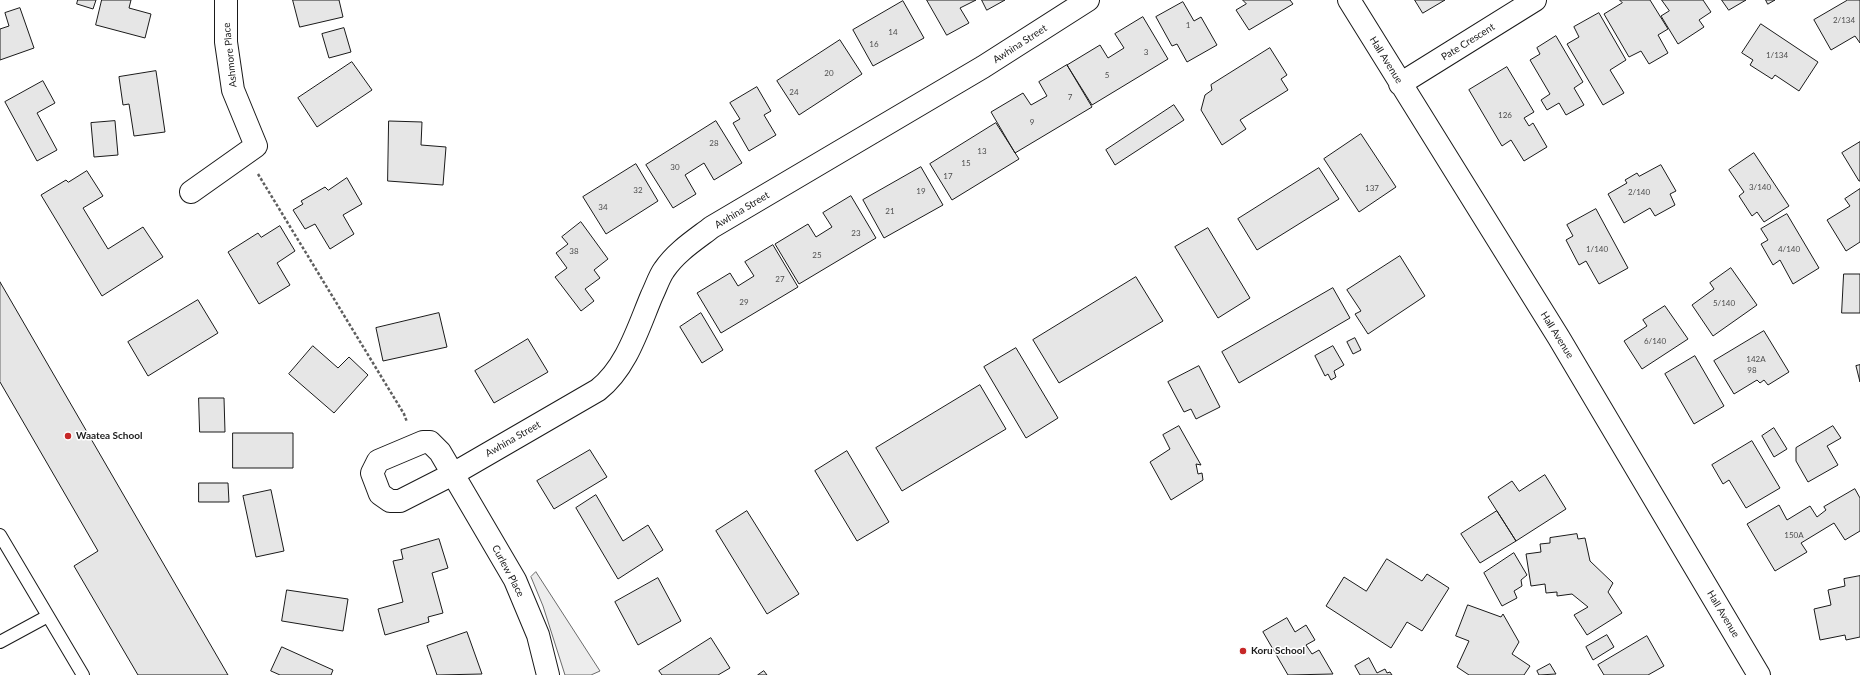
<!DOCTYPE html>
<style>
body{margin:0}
canvas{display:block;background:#fff}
</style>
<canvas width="1860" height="675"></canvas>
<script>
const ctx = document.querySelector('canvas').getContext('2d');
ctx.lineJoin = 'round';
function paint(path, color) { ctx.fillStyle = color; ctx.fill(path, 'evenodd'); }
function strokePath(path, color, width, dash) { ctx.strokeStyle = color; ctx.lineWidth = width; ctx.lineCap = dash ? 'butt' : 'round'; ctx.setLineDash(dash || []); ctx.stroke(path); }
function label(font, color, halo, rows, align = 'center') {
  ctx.font = font + ' Lato,sans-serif'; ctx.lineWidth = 3; ctx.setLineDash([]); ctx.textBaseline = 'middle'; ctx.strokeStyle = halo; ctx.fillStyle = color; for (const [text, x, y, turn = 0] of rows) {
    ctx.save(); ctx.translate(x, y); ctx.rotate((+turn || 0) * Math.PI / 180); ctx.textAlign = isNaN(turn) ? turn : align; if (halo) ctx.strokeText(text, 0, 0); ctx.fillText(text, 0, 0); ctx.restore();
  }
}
const built = new Path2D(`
 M536,572L600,671L591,675H565L543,606L531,577Z`);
const building = new Path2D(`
 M78,0H96L93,9L77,4Z
 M102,0H131L129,8L151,14L145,38L96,25Z
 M293,0H339L343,17L300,27Z
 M927,0H976L960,8L969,23L947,35Z
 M982,0H1005L987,10Z
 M1243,0H1290L1293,4L1249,30L1236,10L1246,4Z
 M1415,0H1445L1423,13Z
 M1620,0H1650L1668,29L1658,35L1668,53L1649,64L1641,51L1629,57L1604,14L1622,3Z
 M1662,0H1703L1711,12L1699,20L1704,27L1678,44L1661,16L1669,11Z
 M1722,0H1746L1729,10Z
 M1766,0H1775L1768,4Z
 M1848,0H1860V43L1855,36L1831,50L1814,20Z
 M903,1L924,38L873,66L853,30Z
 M1183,2L1194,21L1201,17L1217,45L1187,62L1177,44L1172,46L1156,17Z
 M20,8L34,48L0,60V29L9,26L5,13Z
 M1599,13L1626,60L1610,70L1624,93L1603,105L1567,44L1579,37L1574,27Z
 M1143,17L1168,59L1092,105L1067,65L1100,45L1108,58L1124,48L1115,34Z
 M1761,24L1818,62L1799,91L1775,75L1772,79L1750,65L1753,60L1742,53Z
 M344,28L351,52L329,58L322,34Z
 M1556,36L1583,82L1574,88L1584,105L1566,115L1559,103L1547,110L1541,100L1550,94L1530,60L1540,54L1537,48Z
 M840,40L862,74L799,115L777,81Z
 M1270,48L1287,75L1281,79L1288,90L1240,120L1246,129L1222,145L1201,110L1205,95L1212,90L1211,85Z
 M352,62L372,90L317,127L298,98Z
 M1067,65L1092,107L1015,153L991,112L1023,93L1031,105L1047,96L1039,82Z
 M1507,67L1534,112L1524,118L1529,126L1533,123L1547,147L1524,161L1511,140L1502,146L1469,90Z
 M156,71L165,132L134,136L129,104L123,105L119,77Z
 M43,81L55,103L37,113L57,150L37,161L5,102Z
 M757,87L771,111L764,115L776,135L749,151L733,123L740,119L730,103Z
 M1174,105L1184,120L1115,165L1106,150Z
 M115,121L118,155L94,157L91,123Z
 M389,121L422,122L421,145L446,147L443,185L388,181Z
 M716,121L742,163L714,180L704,163L685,175L696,194L673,208L646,165Z
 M996,123L1019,159L952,200L930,164Z
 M1361,134L1396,187L1359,212L1324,159Z
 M1860,142V181H1859L1842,153Z
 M1754,153L1789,206L1764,222L1757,212L1752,216L1739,196L1744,192L1729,170Z
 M636,164L658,201L606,234L583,197Z
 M1661,165L1676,191L1670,194L1675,205L1655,216L1650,208L1624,223L1608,194L1627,183L1625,180L1637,173L1639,176Z
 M921,167L943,205L884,238L863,200Z
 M1319,168L1339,199L1257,250L1238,219Z
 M87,171L103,196L83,208L108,249L143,227L163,257L102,296L41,195L66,180L68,182Z
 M347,178L362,204L343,215L354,234L330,249L315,224L305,229L293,210L303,204L301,201L325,187L328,190Z
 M1860,189V242L1846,251L1827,220L1850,206L1845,199Z
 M851,196L876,238L799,284L775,244L808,224L816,237L832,227L823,213Z
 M1596,209L1628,268L1599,284L1586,261L1579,265L1566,240L1573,236L1567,225Z
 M1787,214L1819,268L1793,284L1780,260L1773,265L1761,244L1768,240L1761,229Z
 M581,222L608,259L594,270L600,278L585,289L594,301L581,311L555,277L567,268L556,253L568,244L562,237Z
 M280,226L295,251L277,263L290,285L259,304L228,252L258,233L261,237Z
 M1208,228L1250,298L1218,318L1175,247Z
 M773,245L798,287L721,333L697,293L730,273L738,286L754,276L745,262Z
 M1400,256L1425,296L1368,334L1355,314L1361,311L1347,290Z
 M1731,268L1757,305L1713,336L1692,305L1714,289L1710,283Z
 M1844,274H1860V313H1842Z
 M1136,277L1163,321L1059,383L1033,340Z
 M0,282L228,675H138L74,566L98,551L0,382Z
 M1333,288L1350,318L1239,383L1222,352Z
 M198,300L218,333L148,376L128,342Z
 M1665,306L1688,339L1642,369L1624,341L1647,326L1643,320Z
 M439,313L447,347L383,361L376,328Z
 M701,313L723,350L702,363L680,327Z
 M1764,331L1789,372L1768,385L1764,380L1760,383L1757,380L1734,394L1714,361Z
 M1355,338L1361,350L1353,354L1347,342Z
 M528,339L548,372L494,403L475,371Z
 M313,346L338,368L349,357L368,375L334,413L289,374Z
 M1333,346L1344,365L1334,371L1336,377L1331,380L1328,374L1325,376L1315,356Z
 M1016,348L1058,418L1026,438L984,367Z
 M1695,356L1724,406L1694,424L1665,374Z
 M1860,365V382L1856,366Z
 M1199,366L1220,407L1196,419L1191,409L1184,412L1168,382Z
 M980,385L1006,429L902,491L876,448Z
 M199,398H224L225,432H200Z
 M1179,426L1201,465L1196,464L1198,474L1202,473L1203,480L1171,500L1150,462L1170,449L1163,435Z
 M1833,426L1841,438L1827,446L1838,465L1808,482L1796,461V448Z
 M1774,428L1787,449L1774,457L1762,436Z
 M233,433H293V468H233Z
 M1752,441L1780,488L1746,508L1729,480L1723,484L1712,465Z
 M590,450L607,477L554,509L537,481Z
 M847,451L889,522L857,541L815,471Z
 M1545,475L1566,509L1516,541L1488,497L1512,481L1519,491Z
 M199,483H228L229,502H199Z
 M1855,489L1860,498V531L1845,540L1834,523L1801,543L1807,552L1775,571L1747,524L1779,505L1787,520L1810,506L1817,517L1826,510L1824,507Z
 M271,490L284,551L256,557L243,496Z
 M596,495L623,541L648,525L663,550L618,579L576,508Z
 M747,511L799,594L767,614L716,531Z
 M1497,511L1516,541L1480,563L1461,534Z
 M1577,534L1578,539L1585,538L1590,561L1613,583L1608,592L1622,613L1587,635L1574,615L1588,607L1572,594L1557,596V592L1546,593L1545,584L1531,586L1526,554L1541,552L1540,544L1550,543V538Z
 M439,539L448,568L432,573L443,613L428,617L429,622L385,635L378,609L403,602L393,561L403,559L401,550Z
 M1514,553L1527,575L1521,580L1522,586L1514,591L1517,598L1502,606L1484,573Z
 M1387,559L1422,581L1427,574L1449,588L1422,631L1407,622L1391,648L1326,606L1344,577L1366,591Z
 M1860,576V637L1846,640L1845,635L1820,640L1814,609L1831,605L1828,590L1845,586L1844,579Z
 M658,578L681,621L638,645L615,602Z
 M287,590L348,599L343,631L282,621Z
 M1468,605L1501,617L1503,614L1519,642L1512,654L1530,666L1524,675H1469L1457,667L1469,641L1456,636Z
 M1287,618L1295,632L1306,625L1315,640L1306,645L1312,654L1319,650L1333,674L1288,675L1263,632Z
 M467,632L482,674L437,675L427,646Z
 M1607,635L1614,647L1593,660L1586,647Z
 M1647,636L1664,666L1648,675H1604L1598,665Z
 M711,638L730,668L718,675H662L659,671Z
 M282,647L333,670L331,675H280L271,671Z
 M1369,658L1377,673L1385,669L1387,673L1390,672L1392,675H1360L1355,666Z
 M1550,664L1556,674L1539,675L1537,671Z
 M764,671L767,675H758Z`);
const path = new Path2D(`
 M258,174L404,414L407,422`);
const service = new Path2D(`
 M0,535L83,675
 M0,642L48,616`);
const minor = new Path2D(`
 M1349,0L1559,338L1759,675
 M1400,84L1535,0
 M191,192L256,146L233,90L226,42V0
 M548,675L538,635L515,580L440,452L430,442H423L378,461L372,473L380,494L390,501H400L453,474L598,390C627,367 638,328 652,295C656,287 659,277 664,270C676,252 695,240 712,227L983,67L1088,0`);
const markers = [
 [68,436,4,"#c62828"],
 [1243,651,4,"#c62828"]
];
const numberNames = [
 ["2/134",1844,20],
 ["1",1188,25],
 ["14",893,32],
 ["16",874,44],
 ["3",1146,52],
 ["1/134",1777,55],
 ["20",829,73],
 ["5",1107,75],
 ["24",794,92],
 ["7",1070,97],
 ["126",1505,115],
 ["9",1032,122],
 ["28",714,143],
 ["13",982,151],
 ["15",966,163],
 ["30",675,167],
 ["17",948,176],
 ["3/140",1760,187],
 ["137",1372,188],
 ["32",638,190],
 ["19",921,191],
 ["2/140",1639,192],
 ["34",603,207],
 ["21",890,211],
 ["23",856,233],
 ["1/140",1597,249],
 ["4/140",1789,249],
 ["38",574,251],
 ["25",817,255],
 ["27",780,279],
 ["29",744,302],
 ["5/140",1724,303],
 ["6/140",1655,341],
 ["142A",1756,359],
 ["98",1752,370],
 ["150A",1794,535]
];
const streetNames = [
 ["Pate Crescent",1468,42,-32],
 ["Awhina Street",1020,44,-33],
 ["Ashmore Place",230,55,-96],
 ["Hall Avenue",1386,60,58],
 ["Awhina Street",742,210,-31],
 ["Hall Avenue",1557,335,58],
 ["Awhina Street",513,439,-30],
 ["Curlew Place",508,571,62],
 ["Hall Avenue",1723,614,59]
];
const poiNames = [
 ["Waatea School",76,436],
 ["Koru School",1251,651]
];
paint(built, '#ededed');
strokePath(built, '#6a6a6a', 1);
paint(building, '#e6e6e6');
strokePath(building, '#1a1a1a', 1);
strokePath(service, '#1a1a1a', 14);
strokePath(minor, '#1a1a1a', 24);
strokePath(path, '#5f5f5f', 2.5, [3, 2]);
strokePath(service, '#fff', 12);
strokePath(minor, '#fff', 22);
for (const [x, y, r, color] of markers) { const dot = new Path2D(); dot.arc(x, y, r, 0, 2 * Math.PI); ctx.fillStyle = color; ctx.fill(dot); strokePath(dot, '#fff', 1.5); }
label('8px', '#4d4d4d', null, numberNames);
label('10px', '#1a1a1a', '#fff', streetNames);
label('bold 10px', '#1a1a1a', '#fff', poiNames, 'left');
</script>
